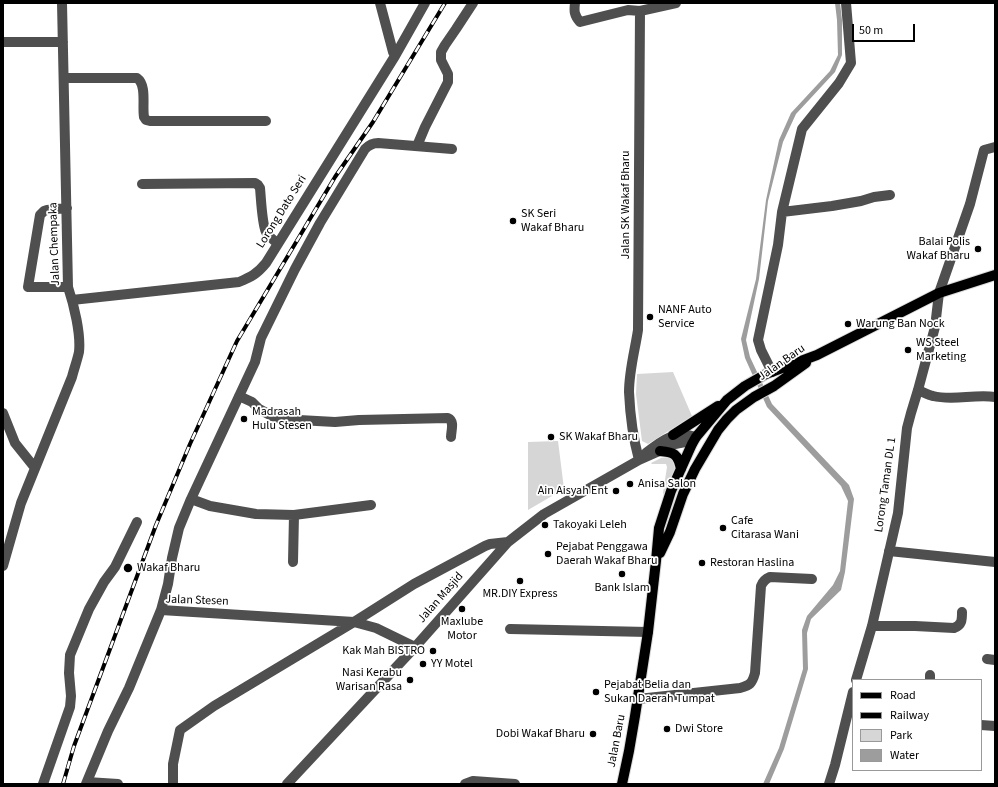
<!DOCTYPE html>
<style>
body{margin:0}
#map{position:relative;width:998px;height:787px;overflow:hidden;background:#fff;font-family:"Source Sans 3",sans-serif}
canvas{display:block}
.frame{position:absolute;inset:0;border:4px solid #000;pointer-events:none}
.legend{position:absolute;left:852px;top:679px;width:130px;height:92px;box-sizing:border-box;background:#fff;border:1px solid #999;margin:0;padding:5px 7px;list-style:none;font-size:12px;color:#000}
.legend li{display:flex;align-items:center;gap:8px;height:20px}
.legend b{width:20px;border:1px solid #999}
.scale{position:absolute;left:852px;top:24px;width:63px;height:18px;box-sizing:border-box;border:2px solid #000;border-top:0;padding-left:5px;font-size:12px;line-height:14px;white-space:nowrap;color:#000;-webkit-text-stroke:3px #fff;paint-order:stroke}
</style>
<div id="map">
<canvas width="998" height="787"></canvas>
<div class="frame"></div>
<ul class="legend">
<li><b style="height:5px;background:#000"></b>Road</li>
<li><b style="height:5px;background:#000"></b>Railway</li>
<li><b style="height:11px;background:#d6d6d6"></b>Park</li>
<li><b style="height:11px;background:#9d9d9d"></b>Water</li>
</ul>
<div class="scale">50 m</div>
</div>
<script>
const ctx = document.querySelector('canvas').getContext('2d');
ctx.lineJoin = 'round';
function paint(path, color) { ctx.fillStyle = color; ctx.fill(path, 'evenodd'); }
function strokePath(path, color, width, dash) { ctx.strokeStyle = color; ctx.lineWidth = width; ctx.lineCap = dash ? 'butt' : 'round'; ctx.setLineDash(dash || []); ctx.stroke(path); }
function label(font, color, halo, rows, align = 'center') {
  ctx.font = font + ' "Source Sans 3",sans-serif'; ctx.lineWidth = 3.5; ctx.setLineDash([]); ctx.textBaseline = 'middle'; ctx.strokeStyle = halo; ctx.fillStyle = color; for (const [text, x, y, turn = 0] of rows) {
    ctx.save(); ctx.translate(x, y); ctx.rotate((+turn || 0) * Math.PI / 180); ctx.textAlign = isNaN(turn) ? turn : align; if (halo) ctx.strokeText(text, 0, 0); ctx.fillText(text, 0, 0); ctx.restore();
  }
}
const green = new Path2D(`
 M673,372L692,416L648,444L642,441L636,394L637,374Z
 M558,441L564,489L528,510V442Z
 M661,458H672L675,469L665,496L663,493L667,467L666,464H652L651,463Z`);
const water = new Path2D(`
 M835,3H840L842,20V55L835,72L796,114L783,142L768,201L759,279L746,340L750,357L772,404L849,485L854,499L845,572L841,590L811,619L807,633L808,669L784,749L769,784H763L779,748L803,669L802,630L807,616L833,585L840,571L848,501L841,486L767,407L745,358L741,339L756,279L766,200L779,140L791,113L830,71L838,55L837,20Z`);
const minor = new Path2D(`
 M380,3L393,52L395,56
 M575,3C574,11 574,15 580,22L628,10L640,11L676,3
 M3,42H63
 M64,78H137C147,85 142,106 144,117L146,120L150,121H266
 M417,146L425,127L448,82V74L441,60V52L445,45L456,29L473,3
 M142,184L255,183L258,185L260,188C261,198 262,224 266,232C269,237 274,240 278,244
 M67,208L47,210L44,211L40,215L28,287H68
 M782,212L832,206L861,201L874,197L890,195
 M72,300L239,282C251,277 257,274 266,263L395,56L425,3
 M772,372L761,350L758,340L778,245L782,212L802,129L839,83L851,63L846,3
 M918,390C923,392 928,395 933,396C953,401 974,394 995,397
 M239,396L252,402L259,409L272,416L281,419L335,422L359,420L448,418C455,421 451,431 451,437
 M3,413L15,443L35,468
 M646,453C662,440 675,430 696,437
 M639,460C633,438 630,414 629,392C629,371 635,350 638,330L640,11
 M191,499L210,506L256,514L294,515L371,505
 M889,551L995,562
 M293,562L294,515
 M3,566L21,503L72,377C74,369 77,361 79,352C81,334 74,305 68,287L62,3
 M161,610L168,584L172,558L179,528L191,499L255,362L261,338L295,269L320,223L365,149C369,145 372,143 378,143L452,149
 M872,626H915L954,628C962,625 962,620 962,612
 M510,629L648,632
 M987,659L995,660
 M856,680L872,626L898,513L907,428L911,413L918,390L935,327L939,293L970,204L984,150L995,147
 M930,680V675
 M638,699L740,688C750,685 752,684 755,673L761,586C763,581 765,579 770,577L812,579
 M981,725L995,726
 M87,782L118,784
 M43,784L70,707L71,696L69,673L70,655L89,609L104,582L115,567L137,522
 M86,784L108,731L129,688L161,610L354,622L376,628L415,647
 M173,784V764L180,730L214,706L354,622L414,584L485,546L490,544L508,542
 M287,784L415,647L508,542L544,514L639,460L675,444L685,442L692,444
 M465,784L473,781L515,784
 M829,784L835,765L853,692`);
const major = new Path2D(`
 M673,435L718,406
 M660,451C674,452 678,454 681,469
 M660,553L670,532L683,494L695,469L718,430L727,419L736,410L754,397L774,386L806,363
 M622,784L629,751L635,716L648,632L656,561L659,528L671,491L692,444L696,437L727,400L745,386L766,374L817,355L939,293L995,275`);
const rail = new Path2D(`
 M63,784L74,746L156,525L190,444L237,341L335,177L373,122L445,3`);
const markers = [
 [513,221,4,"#000"],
 [978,249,4,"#000"],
 [650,317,4,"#000"],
 [848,324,4,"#000"],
 [908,350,4,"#000"],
 [244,419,4,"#000"],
 [551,437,4,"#000"],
 [630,484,4,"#000"],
 [616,491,4,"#000"],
 [545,525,4,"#000"],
 [723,528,4,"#000"],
 [548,554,4,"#000"],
 [702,563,4,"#000"],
 [128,568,5,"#000"],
 [622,574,4,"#000"],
 [520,581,4,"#000"],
 [462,609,4,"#000"],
 [433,651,4,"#000"],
 [423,664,4,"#000"],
 [410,680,4,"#000"],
 [596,692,4,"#000"],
 [667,729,4,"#000"],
 [593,734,4,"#000"]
];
const streetNames = [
 ["Jalan SK Wakaf Bharu",626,205,-90],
 ["Lorong Dato Seri",282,212,-58],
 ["Jalan Chempaka",55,244,-92],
 ["Jalan Baru",782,363,-35],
 ["Lorong Taman DL 1",886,485,-82],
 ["Jalan Masjid",441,598,-49],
 ["Jalan Stesen",197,601,2],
 ["Jalan Baru",617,741,-79]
];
const poiNames = [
 ["SK Seri",521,214],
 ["Wakaf Bharu",521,228],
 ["Balai Polis",970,242,"right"],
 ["Wakaf Bharu",970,256,"right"],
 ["NANF Auto",658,310],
 ["Service",658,324],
 ["Warung Ban Nock",856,324],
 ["WS Steel",916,343],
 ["Marketing",916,357],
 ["Madrasah",252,412],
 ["Hulu Stesen",252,426],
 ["SK Wakaf Bharu",559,437],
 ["Anisa Salon",638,484],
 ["Ain Aisyah Ent",608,491,"right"],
 ["Cafe",731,521],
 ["Citarasa Wani",731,535],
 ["Takoyaki Leleh",553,525],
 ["Pejabat Penggawa",556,547],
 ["Daerah Wakaf Bharu",556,561],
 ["Restoran Haslina",710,563],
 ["Wakaf Bharu",137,568],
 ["Bank Islam",622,588,"center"],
 ["MR.DIY Express",520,594,"center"],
 ["Maxlube",462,622,"center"],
 ["Motor",462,636,"center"],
 ["Kak Mah BISTRO",425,651,"right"],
 ["YY Motel",431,664],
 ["Nasi Kerabu",402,673,"right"],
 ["Warisan Rasa",402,687,"right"],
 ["Pejabat Belia dan",604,685],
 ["Sukan Daerah Tumpat",604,699],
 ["Dwi Store",675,729],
 ["Dobi Wakaf Bharu",585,734,"right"]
];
paint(green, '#d6d6d6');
paint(water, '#9d9d9d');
strokePath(major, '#dbdbdb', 12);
strokePath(minor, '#4f4f4f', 10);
strokePath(major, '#000', 10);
strokePath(rail, '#000', 4);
strokePath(rail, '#fff', 2.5, [8]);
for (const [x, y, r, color] of markers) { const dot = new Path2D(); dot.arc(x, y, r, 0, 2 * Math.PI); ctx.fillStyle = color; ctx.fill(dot); strokePath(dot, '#fff', 1.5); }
label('12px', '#000', '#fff', streetNames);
label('12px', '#000', '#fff', poiNames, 'left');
</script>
